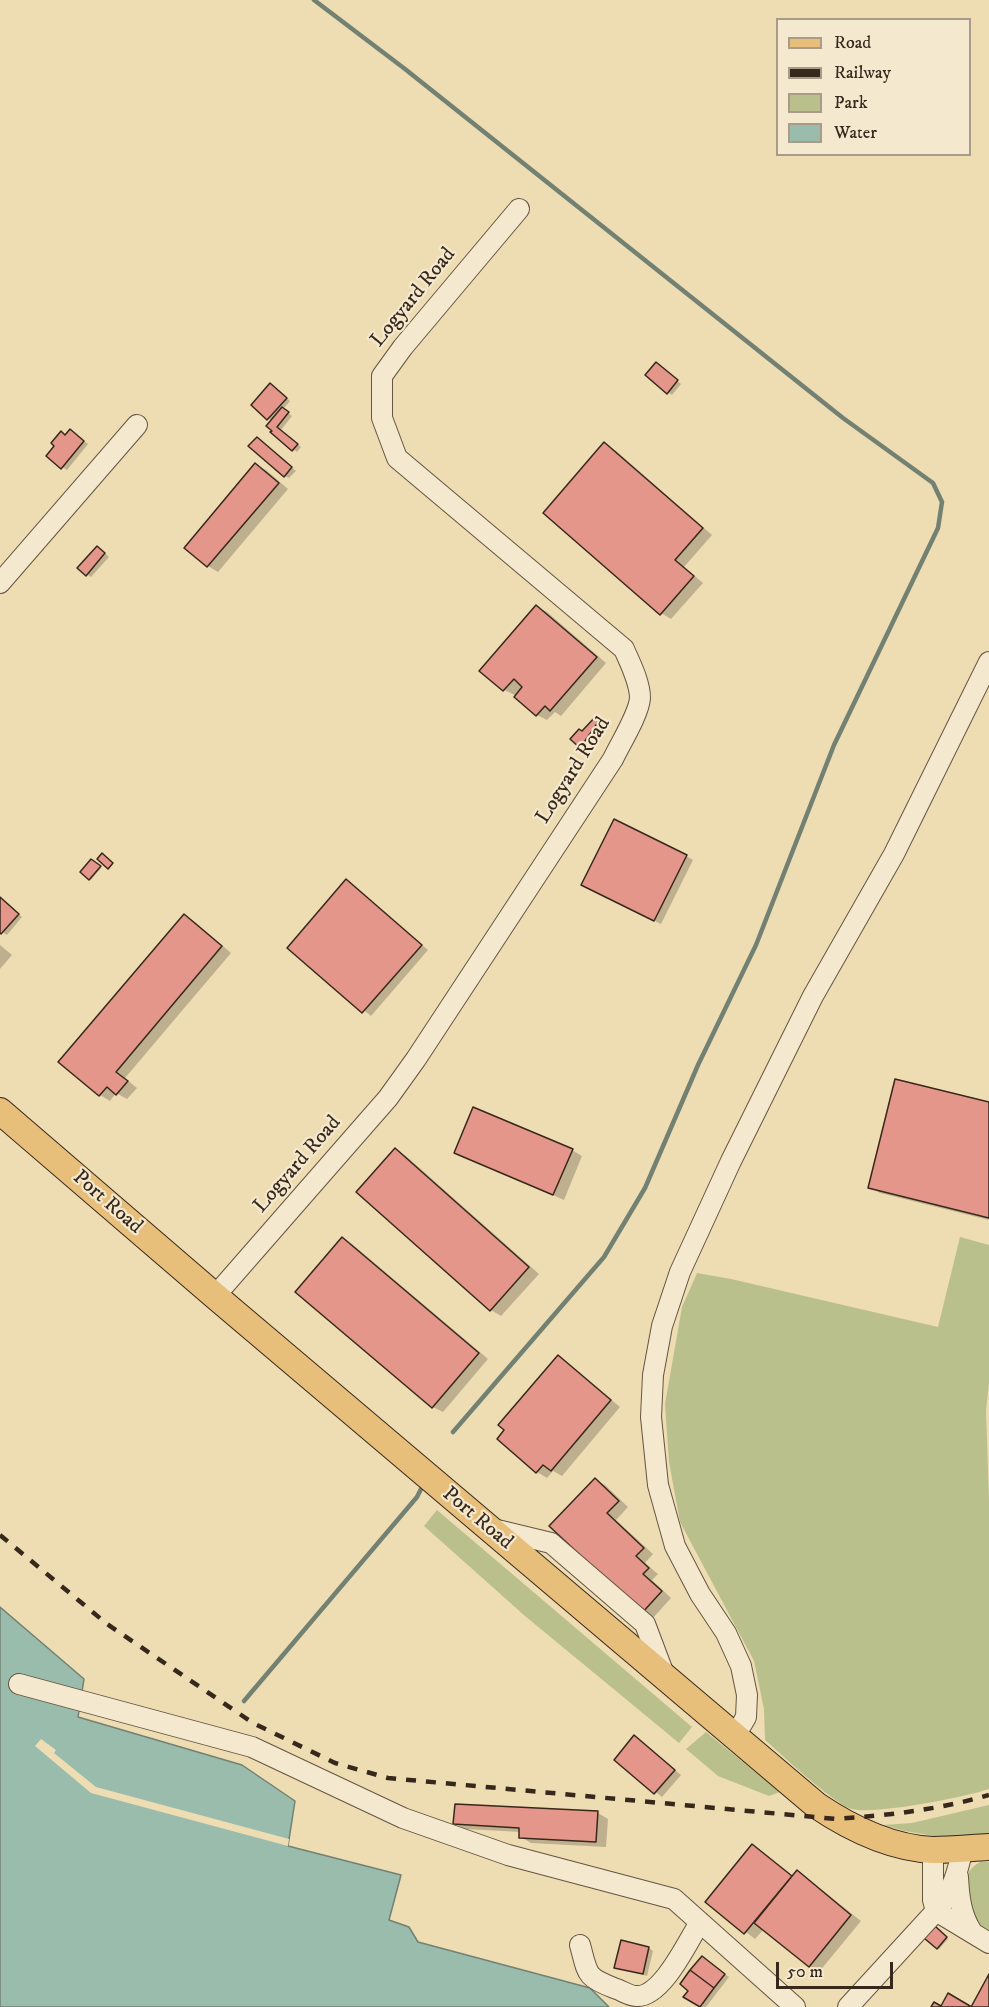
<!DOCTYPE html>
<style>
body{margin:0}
#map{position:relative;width:989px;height:2007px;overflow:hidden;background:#eedcb3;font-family:"IM FELL DW Pica",serif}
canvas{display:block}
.legend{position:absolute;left:776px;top:18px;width:195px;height:138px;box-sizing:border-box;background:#f4e8ce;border:2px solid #a89b87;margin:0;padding:8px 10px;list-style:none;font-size:18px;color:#37281c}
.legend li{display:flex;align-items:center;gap:12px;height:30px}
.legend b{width:30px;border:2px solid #a89b87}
.scale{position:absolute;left:776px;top:1962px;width:117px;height:27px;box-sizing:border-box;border:3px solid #37281c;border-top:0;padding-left:8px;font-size:18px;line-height:21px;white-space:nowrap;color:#37281c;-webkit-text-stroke:4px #f4e8ce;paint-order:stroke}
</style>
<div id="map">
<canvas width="989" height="2007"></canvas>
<ul class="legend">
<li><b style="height:8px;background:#e7be7a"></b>Road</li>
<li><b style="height:8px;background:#37281c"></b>Railway</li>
<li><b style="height:16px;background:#b9c08c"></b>Park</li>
<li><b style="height:16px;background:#99bcac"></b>Water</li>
</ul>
<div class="scale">50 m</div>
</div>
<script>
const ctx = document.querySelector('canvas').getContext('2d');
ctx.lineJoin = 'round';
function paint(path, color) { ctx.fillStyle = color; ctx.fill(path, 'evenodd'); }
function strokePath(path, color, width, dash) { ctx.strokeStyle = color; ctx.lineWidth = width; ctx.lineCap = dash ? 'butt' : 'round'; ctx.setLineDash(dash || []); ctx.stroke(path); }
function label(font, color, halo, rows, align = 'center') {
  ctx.font = font + ' "IM FELL DW Pica",serif'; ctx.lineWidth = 4.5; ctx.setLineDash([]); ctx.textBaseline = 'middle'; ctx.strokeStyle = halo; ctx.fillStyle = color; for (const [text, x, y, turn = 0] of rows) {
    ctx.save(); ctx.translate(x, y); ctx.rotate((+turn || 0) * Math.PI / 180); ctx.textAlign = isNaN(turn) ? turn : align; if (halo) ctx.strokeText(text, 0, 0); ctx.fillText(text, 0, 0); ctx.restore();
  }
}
const green = new Path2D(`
 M960,1237L989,1245V1383L986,1410L989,1501V1789C965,1797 875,1815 852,1809C835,1805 781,1754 765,1740L764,1709L754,1661L680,1522L669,1462L665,1404L682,1307L697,1273L731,1279L938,1327Z
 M437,1510L692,1727L679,1743L525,1616L424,1526Z
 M706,1732L780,1792L769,1796L718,1776L686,1749Z
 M989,1805V1835L945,1838L905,1831L883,1825L912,1823Z
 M980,1862H989V1933L973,1925C968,1900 955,1876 980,1862Z`);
const water = new Path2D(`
 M0,1607L84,1679L78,1717L242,1765L295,1801L288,1846L401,1875L389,1920L409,1927L418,1942L590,1988L609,2007H0Z`);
const pier = new Path2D(`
 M41,1739L56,1750L54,1753L96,1787L289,1839L288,1846L91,1793L35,1746Z`);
const shadow = new Path2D(`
 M661,367L681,384L672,395L668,392Z
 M275,387L290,401L283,409L292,416L281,430L301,447L297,452L293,449L273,421L268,418Z
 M75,434L88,444L67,470L62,467L66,436Z
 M262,441L296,471L289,478L285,476Z
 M605,444L615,450L712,535L684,567L703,583L671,619L661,613Z
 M256,465L266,470L288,489L218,572L208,566Z
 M102,550L109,557L91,577L87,574Z
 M537,607L547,612L606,663L561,716L555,712L547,720L537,715L515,695L504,690L481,671Z
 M597,716L605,721L585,749L581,746L582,733Z
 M686,856L693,860L661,924L590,888Z
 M92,860L101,868L91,880L90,879Z
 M353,886L428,950L371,1016L289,948Z
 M0,898L22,917L7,935L0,931Z
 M184,916L194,921L231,953L125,1078L137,1088L127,1099L116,1093L110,1101L100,1095Z
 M0,945L12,955L0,969Z
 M989,1104V1220L880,1193L870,1187Z
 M396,1150L406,1156L539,1274L501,1316L491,1310L358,1192Z
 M572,1150L582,1156L564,1200L456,1152Z
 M342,1239L352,1244L488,1359L443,1412L433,1407Z
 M558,1357L568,1363L620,1407L562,1476L553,1471L547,1478L537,1472L499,1439Z
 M595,1480L605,1485L628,1507L616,1520L653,1554L645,1563L658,1574L652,1580L671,1598L653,1618L643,1612L551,1526Z
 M635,1737L681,1775L662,1797L616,1760Z
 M598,1813L608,1819L606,1847L531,1843L521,1837V1832L465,1829L455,1824Z
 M753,1846L793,1877L797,1872L807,1878L861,1921L819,1972L809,1966L764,1929L755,1939L707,1902Z
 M937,1929L948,1939L939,1949L938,1948Z
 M649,1948L653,1951L647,1976L616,1967Z
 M706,1960L729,1977L706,2007H699L686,1997Z`);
const stream = new Path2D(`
 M314,0L405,69L843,418L933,483L942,502L938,528L834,745L756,945L698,1065L645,1188L604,1257L453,1432
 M244,1701L417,1497L421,1489`);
const building = new Path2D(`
 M656,362L678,380L667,394L645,375Z
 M270,383L287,398L267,420L251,405Z
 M282,407L289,412L277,427L298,444L292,451L270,432L272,431L266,426Z
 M70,429L84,441L61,469L46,456L54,446L51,443L61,431L65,435Z
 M257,437L292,467L284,477L248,446Z
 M604,442L703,528L675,560L694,576L660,615L543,513Z
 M255,463L279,483L207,567L184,548Z
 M97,546L105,553L86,576L77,568Z
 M536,605L597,657L550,711L545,706L536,716L514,697L522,687L514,679L503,691L479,671Z
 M597,715L601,718L580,748L570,739L579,729L582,731Z
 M614,819L687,855L654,921L581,885Z
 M102,853L113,863L108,869L97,859Z
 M91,859L101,866L89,880L80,872Z
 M346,879L422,945L362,1013L287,948Z
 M0,897L19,914L1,934L0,933Z
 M184,914L222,946L116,1072L128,1081L116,1095L107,1087L99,1096L58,1062Z
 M895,1079L989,1102V1218L868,1188Z
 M473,1107L573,1149L553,1195L454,1153Z
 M395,1148L529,1267L490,1311L356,1192Z
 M342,1237L479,1353L432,1408L295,1292Z
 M558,1355L611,1400L551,1471L543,1465L536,1473L497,1439L504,1430L498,1425Z
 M595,1478L619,1501L607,1513L644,1548L636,1556L649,1568L643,1574L662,1591L642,1613L549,1526Z
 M634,1735L675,1770L654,1794L614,1760Z
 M455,1804L598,1811L596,1842L519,1838V1828L453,1824Z
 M752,1844L792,1876L744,1934L705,1902Z
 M797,1870L851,1915L809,1967L754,1923Z
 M935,1926L947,1937L937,1949L924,1938Z
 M621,1940L649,1947L643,1974L614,1968Z
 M702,1956L725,1974L714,1988L690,1970Z
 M690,1970L714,1988L700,2007L683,1997L688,1991L680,1984Z
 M989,1974V2007H971Z
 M948,1993L970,2006L969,2007H931L934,2002L941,2006Z`);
const minor = new Path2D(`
 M0,583L137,425
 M215,1296L388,1098L416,1059L613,759C620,744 639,714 640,698C640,682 630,663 624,649L397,458L382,418V376L403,347L519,209
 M493,1529L551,1543L645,1624L665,1677
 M19,1684L252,1747L403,1818L508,1855L674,1899L795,2007
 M732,1736L742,1724L746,1717L747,1695L741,1666L726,1633L700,1594L675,1546L658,1485L651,1417L653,1375L662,1326L680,1272L731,1161L813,996L894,854L989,662
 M933,1850V1900L936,1911C952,1894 958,1870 963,1848
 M958,1877C959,1897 961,1915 972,1932
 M580,1945C588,1974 585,1977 614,1988C621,1990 629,1996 636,1996C662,1998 688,1941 700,1922
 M848,2007L936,1911L989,1943`);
const major = new Path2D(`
 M0,1111L215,1296L816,1805C850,1828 890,1848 933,1850C951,1850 970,1848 989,1847`);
const rail = new Path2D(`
 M0,1535L107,1624L253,1723L335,1763L388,1778L836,1819C890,1815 937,1810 989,1795`);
const streetNames = [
 ["Logyard Road",414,298,-51],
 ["Logyard Road",574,771,-58],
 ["Logyard Road",298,1165,-49],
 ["Port Road",107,1203,41],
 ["Port Road",477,1519,40]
];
paint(green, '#b9c08c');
paint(water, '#99bcac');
strokePath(water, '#728172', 1.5);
paint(pier, '#eedcb3');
paint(shadow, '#0003');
strokePath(stream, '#728172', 4.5);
paint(building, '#e4968a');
strokePath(building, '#37281c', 1.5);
strokePath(minor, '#655542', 22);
strokePath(major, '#37281c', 28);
strokePath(minor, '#f4e8ce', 20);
strokePath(major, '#e7be7a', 26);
strokePath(rail, '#37281c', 4.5, [10, 10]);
label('21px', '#37281c', '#f4e8ce', streetNames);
</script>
